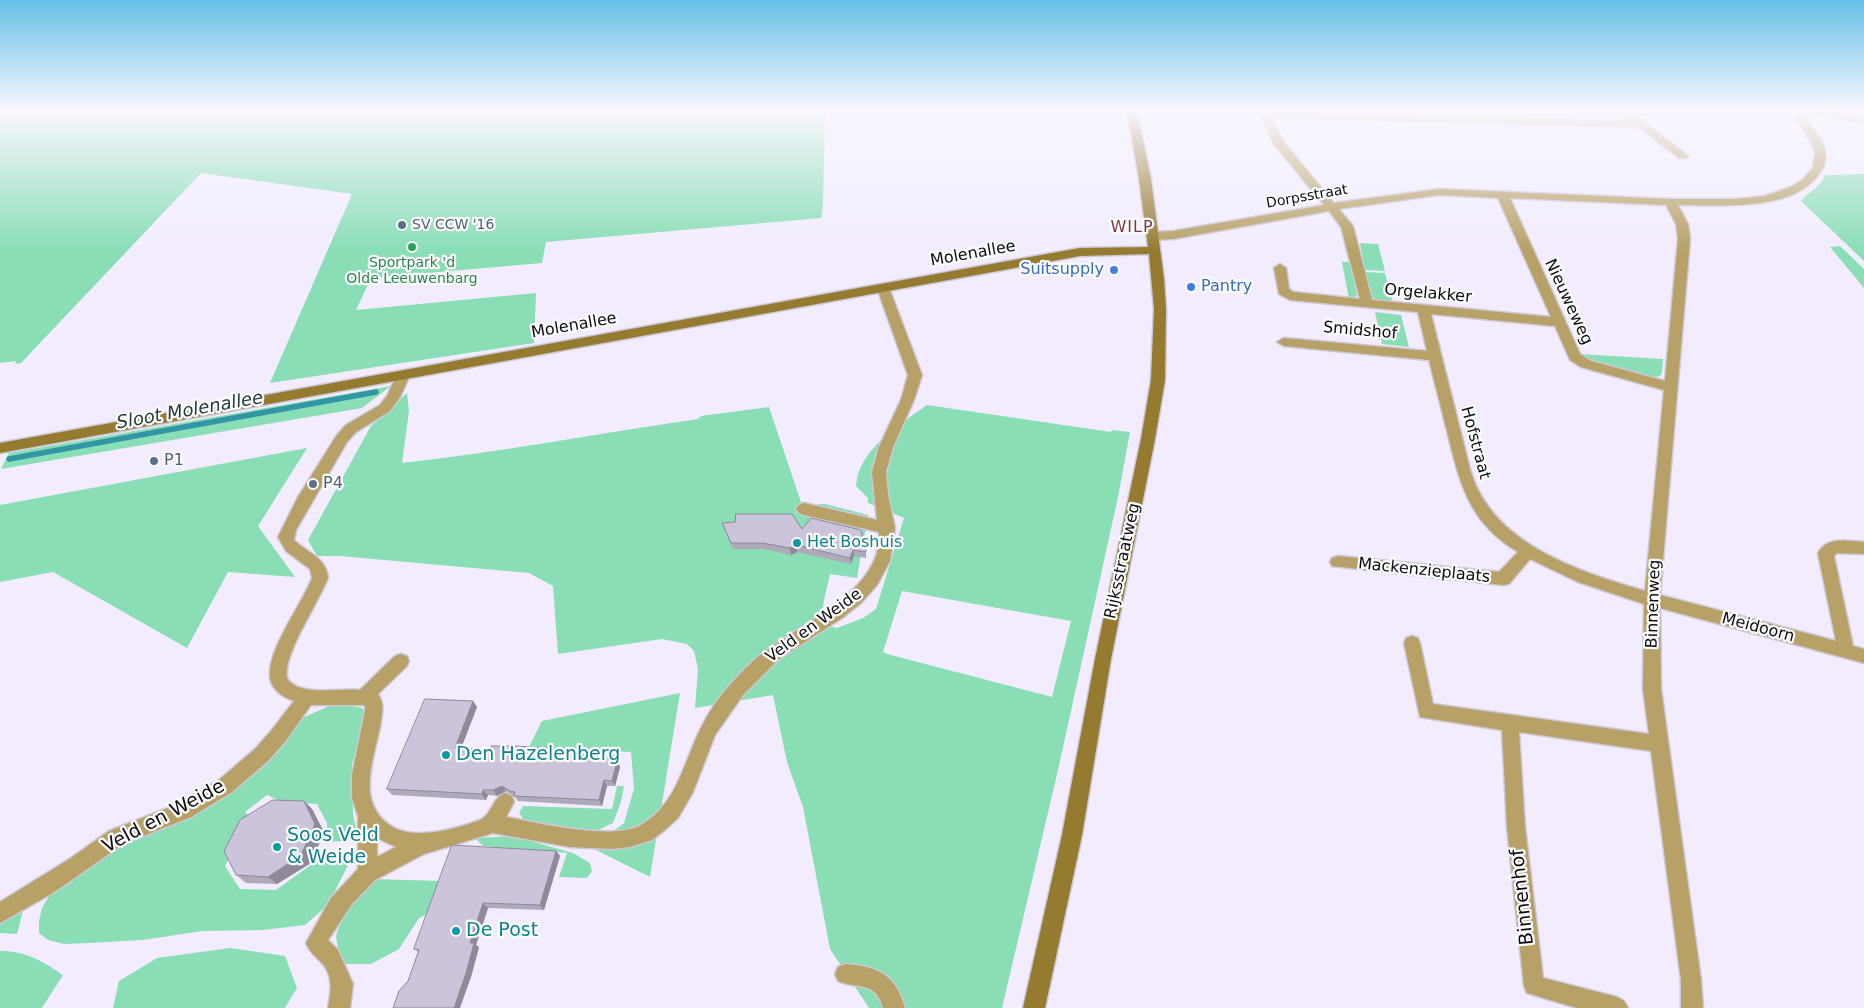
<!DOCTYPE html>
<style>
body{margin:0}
canvas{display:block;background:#f2ecfe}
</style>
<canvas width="1864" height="1008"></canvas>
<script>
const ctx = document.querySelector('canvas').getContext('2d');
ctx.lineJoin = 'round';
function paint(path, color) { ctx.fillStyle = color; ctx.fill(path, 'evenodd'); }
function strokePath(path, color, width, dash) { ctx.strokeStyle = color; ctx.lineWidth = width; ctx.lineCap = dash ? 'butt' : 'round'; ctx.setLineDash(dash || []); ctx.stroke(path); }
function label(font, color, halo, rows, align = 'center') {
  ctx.font = font + ' "DejaVu Sans",sans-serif'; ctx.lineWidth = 4.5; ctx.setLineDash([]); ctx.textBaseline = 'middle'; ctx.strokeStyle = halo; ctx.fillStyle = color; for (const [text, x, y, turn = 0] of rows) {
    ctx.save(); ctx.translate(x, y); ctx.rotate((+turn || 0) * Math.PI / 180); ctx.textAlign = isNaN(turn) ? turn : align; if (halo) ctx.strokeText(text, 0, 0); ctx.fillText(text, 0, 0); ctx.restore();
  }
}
const green = new Path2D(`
 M0,110H825L823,206L821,218L546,242L542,263L371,278L356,310L536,293L534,343L270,383L352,194L201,173L21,363L15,364L16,361L0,363Z
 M1864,174V261L1801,201C1808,192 1821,187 1825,175Z
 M1360,243L1378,244L1385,271L1365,270Z
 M1840,246L1864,269V288L1830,247Z
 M1342,262H1350L1357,296L1349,299Z
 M1365,272L1385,273L1393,304C1366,300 1371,297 1365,272Z
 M1375,312L1401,315L1409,347L1382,344Z
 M1580,354L1663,359L1662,373L1660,376L1651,378L1587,359Z
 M391,386L362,408L1,469L9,453Z
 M407,393L409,411L402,463C501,452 600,433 698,419L701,416L769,407L802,505L825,504L868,515L857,578L830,574C827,590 819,611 825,625L837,628L863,618L876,609L904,518L868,503V498L856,486C858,450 900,424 927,405L1111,432L1112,430L1130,432L1118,497L1058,770L1002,1008H869L830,949L803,807L787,762L773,695L695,708L698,669L694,651L687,644L662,639L558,654L553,586L529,573L340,556H317L308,540L371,426ZM902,591L1071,621L1052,697L887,654L883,652Z
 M307,448L258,526L295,577L228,572L187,648L53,572L0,582V505Z
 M680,693L650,877L594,849L596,844L624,823L634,789L631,752L529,747L542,721Z
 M336,703L362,708L367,716L352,764L353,814L356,828L342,841L327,842V823L317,804L282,802L267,795L245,812L253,820L246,826L225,866L240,889L276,890L326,854L340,855L348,865L328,905L305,925L263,930L202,931L143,940L89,943L64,944L48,940L39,933V921L42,908L49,896L63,882L124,841L171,824L300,719Z
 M617,786H624L621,802L613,823L592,833L525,822L519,813L523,806L612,809Z
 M513,836L573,853L590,863L592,871L587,878L559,877L567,853L483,846L475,838Z
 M374,879L440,881L429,913L419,918L399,949L371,964H340L336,936L345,907Z
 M24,907L17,934L0,933V921Z
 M230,948L285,956L297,988L285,1008H113L119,981L157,958Z
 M0,951C23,950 45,962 63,975L42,1008H0Z`);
const stream = new Path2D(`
 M9,459L376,392`);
const street = new Path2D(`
 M1258,110H1268L1269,112L1630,121L1618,110H1629L1688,156L1687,158H1679L1639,127L1272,118L1282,140L1334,203L1439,189L1670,199H1737L1765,196L1793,186L1802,180L1813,168L1815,153L1813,146L1795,117L1796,115L1808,112L1807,110H1826L1864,118V124L1822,115L1806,119C1812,128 1824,141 1825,152C1827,164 1822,171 1814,180C1785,211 1717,205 1678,205L1688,224L1690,239L1660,595L1836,641L1818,553C1827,536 1848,541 1864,542V554L1837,553L1834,556L1853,646L1864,649V663L1660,608L1661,689L1701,980L1703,1008H1681V980L1651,751L1519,732L1525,827L1543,978L1617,997L1624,1001L1628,1008H1577L1527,993L1524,986L1507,827L1502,730L1420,717L1404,643L1406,638L1412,636L1418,638L1420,643L1433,704L1649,734L1643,689L1644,604L1578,582L1530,559L1509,584L1503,585L1332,566L1330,562L1332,558L1338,556L1499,572L1518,552C1468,522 1460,483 1447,431C1441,407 1435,384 1429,360L1284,346L1277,342L1284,338L1427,351L1418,312L1290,300L1279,294L1274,268L1280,264L1286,268L1289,289L1293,292L1360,299L1341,227L1329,211L1173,239L1153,240L1147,236L1153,232L1173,231L1324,205L1273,143ZM1439,195L1498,198L1551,317L1372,300L1353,226L1339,209ZM1510,198L1666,205L1676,224L1678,239L1665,381L1591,361L1580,354ZM1431,314L1555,326L1570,360L1581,367L1664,390L1645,591C1580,572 1494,545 1471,473Z
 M883,284L889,288L922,375L914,400L893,447L886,472L888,495L895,528L890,561L877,585L861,603L842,618L779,659L743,695L715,735L693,792L678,818L666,829L652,840L630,847L612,849L570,847L493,833L424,854L375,880L352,904L328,940L338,950L353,984L350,1008H328C331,992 334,975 321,962C315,956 309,951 306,943L331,898L358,869V816L352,798V775L365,711V706L363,705H311L284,743L268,761L232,792L191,817L123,844L56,891L0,923V902L71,858L109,831L178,804L219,780L255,749L271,731L294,701C283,697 272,690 270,678C267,649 302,605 312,578L310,569L286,551L278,537L298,497L337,435L346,425L380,405L387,396L398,372H408L410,375L400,397L390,411L356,432L347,442L296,530L294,540C307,553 326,557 328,578C319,602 283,654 287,677C288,682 294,685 298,687C317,694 340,688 360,690L395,656L401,654L407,656L409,661L407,666L378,694C385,704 382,716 380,727C373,762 356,803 391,826C414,841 456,829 480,820C492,815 492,798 505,793L512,796L514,802L506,817C539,823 612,841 641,825C679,803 684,759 703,724C714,702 732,681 750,664C788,627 884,596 879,532L804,515L799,513L796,509L799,505L804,503L877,520L872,472L879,447L901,400L908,375L877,288ZM377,838L396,847L377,857Z
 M845,964C879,967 895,974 905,1008H883C876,980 858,990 838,981L835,974L838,967Z`);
const secondary = new Path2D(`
 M1127,110H1137L1151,179L1164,279L1166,309L1165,380L1155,439L1111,659L1082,835L1045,1008H1023L1062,835L1095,659L1141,439L1151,380L1154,309L1149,254L1080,256L0,453V443L1080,248L1148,247L1139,179Z`);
const wall = new Path2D(`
 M722,523L866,552V558L854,556L851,564L797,552L791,555L764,549H733L724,529Z
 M473,701L477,707L461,748L612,752L615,758L614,761H617L620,767L615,786H607L602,806L518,801L515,797L506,791L497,796L488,795L486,800L392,795L387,789Z
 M304,801L312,809L324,832L311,863L277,884L246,883L236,875Z
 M556,851L560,856L544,910L488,908L476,945L479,947L471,977L408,981L418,952L414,949Z`);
const shadedWall = new Path2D(`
 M796,545L797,552L791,555L790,548Z
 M853,550L854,556L851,564L850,558Z
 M473,701L477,707L459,754L455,748Z
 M612,752L615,758L613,766L610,760Z
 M617,761L620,767L615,786L612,781Z
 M604,780L607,786L602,806L599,800Z
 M502,786L506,791L497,796L493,790Z
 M483,790L488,795L486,800L482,794Z
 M304,801L312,809L324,832L311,863L277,884L268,877Z
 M556,851L560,856L544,910L540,905Z
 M483,903L488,908L476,945L479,947L471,977L460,1008H454L470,943Z`);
const building = new Path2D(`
 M736,514H792L802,529L811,518L861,530L866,552L853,550L850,558L796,545L790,548L762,543H731L722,523L735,522Z
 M425,699L473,701L455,748L490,750L491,746H515L612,752L610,760L617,761L612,781L604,780L599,800L514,796L515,792L510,791L502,786L493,790H483L482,794L387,789Z
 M273,800L304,801L315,824L301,855L268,877L236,875L224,851L240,820Z
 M452,845L556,851L540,905L483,903L470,943H474L466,973L454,1008H393L399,991L408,981L419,950L414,949Z`);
const markers = [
 [402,225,5,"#5c6f8a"],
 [412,247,5,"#2e9e5b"],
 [1114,270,5,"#3f7fe0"],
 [1191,287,5,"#3f7fe0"],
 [154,461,5,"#5c6f8a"],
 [313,484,5,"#5c6f8a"],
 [797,543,5,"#0f9aa8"],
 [446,755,5,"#0f9aa8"],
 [277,847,5,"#0f9aa8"],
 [456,931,5,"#0f9aa8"]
];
const farStreetnames = [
 ["Dorpsstraat",1307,197,-10]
];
const farServicenames = [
 ["SV CCW '16",412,225]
];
const farLeisurenames = [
 ["Sportpark 'd",412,263],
 ["Olde Leeuwenbarg",412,279]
];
const farQuarternames = [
 ["WILP",1132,228]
];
const streetNames = [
 ["Molenallee",973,254,-10],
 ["Orgelakker",1428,294,5],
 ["Nieuweweg",1568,302,65],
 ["Molenallee",574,326,-10],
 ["Smidshof",1360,331,5],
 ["Hofstraat",1475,443,75],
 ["Rijksstraatweg",1123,561,-78],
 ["Mackenzieplaats",1424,571,6],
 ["Binnenweg",1654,604,-88],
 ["Veld en Weide",814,626,-36],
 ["Meidoorn",1758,628,15]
];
const shopNames = [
 ["Suitsupply",1104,270],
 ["Pantry",1201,287,"left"]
];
const serviceNames = [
 ["P1",164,461],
 ["P4",323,484]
];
const cultureNames = [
 ["Het Boshuis",807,543]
];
const waterNames = [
 ["Sloot Molenallee",190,411,-10]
];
const nearCulturenames = [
 ["Den Hazelenberg",456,755],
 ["Soos Veld",287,836],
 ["& Weide",287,858],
 ["De Post",466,931]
];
const nearStreetnames = [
 ["Veld en Weide",164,817,-28],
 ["Binnenhof",1523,897,-96]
];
paint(green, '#89deb6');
strokePath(stream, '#3197a5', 5.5);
strokePath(street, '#cdc8d8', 3);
strokePath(secondary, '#cdc8d8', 3);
paint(street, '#b7a166');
paint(secondary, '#957b30');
paint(wall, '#afa9bc');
paint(shadedWall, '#8f8999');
paint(building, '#ccc4db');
strokePath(building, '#8f8999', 1);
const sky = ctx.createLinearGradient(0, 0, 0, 251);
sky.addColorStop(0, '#65c0e6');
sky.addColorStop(0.44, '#f9f6ff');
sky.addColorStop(1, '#f9f6ff00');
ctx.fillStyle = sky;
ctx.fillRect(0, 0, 1864, 251);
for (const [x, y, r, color] of markers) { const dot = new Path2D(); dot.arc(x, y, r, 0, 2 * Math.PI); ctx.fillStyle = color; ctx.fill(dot); strokePath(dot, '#fcfcfc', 2); }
label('14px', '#0d0a12', '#fcfcfc', farStreetnames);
label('14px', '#4e5e75', '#fcfcfc', farServicenames, 'left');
label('14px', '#27864d', '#fcfcfc', farLeisurenames);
ctx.letterSpacing = '1px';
label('16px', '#7f3741', '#fcfcfc', farQuarternames);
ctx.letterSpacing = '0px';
label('16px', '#0d0a12', '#fcfcfc', streetNames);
label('16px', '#366cbe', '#fcfcfc', shopNames, 'right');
label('16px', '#4e5e75', '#fcfcfc', serviceNames, 'left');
label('16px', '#0d838f', '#fcfcfc', cultureNames, 'left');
label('italic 18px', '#243c3f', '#fcfcfc', waterNames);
label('19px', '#0d838f', '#fcfcfc', nearCulturenames, 'left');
label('19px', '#0d0a12', '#fcfcfc', nearStreetnames);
</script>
